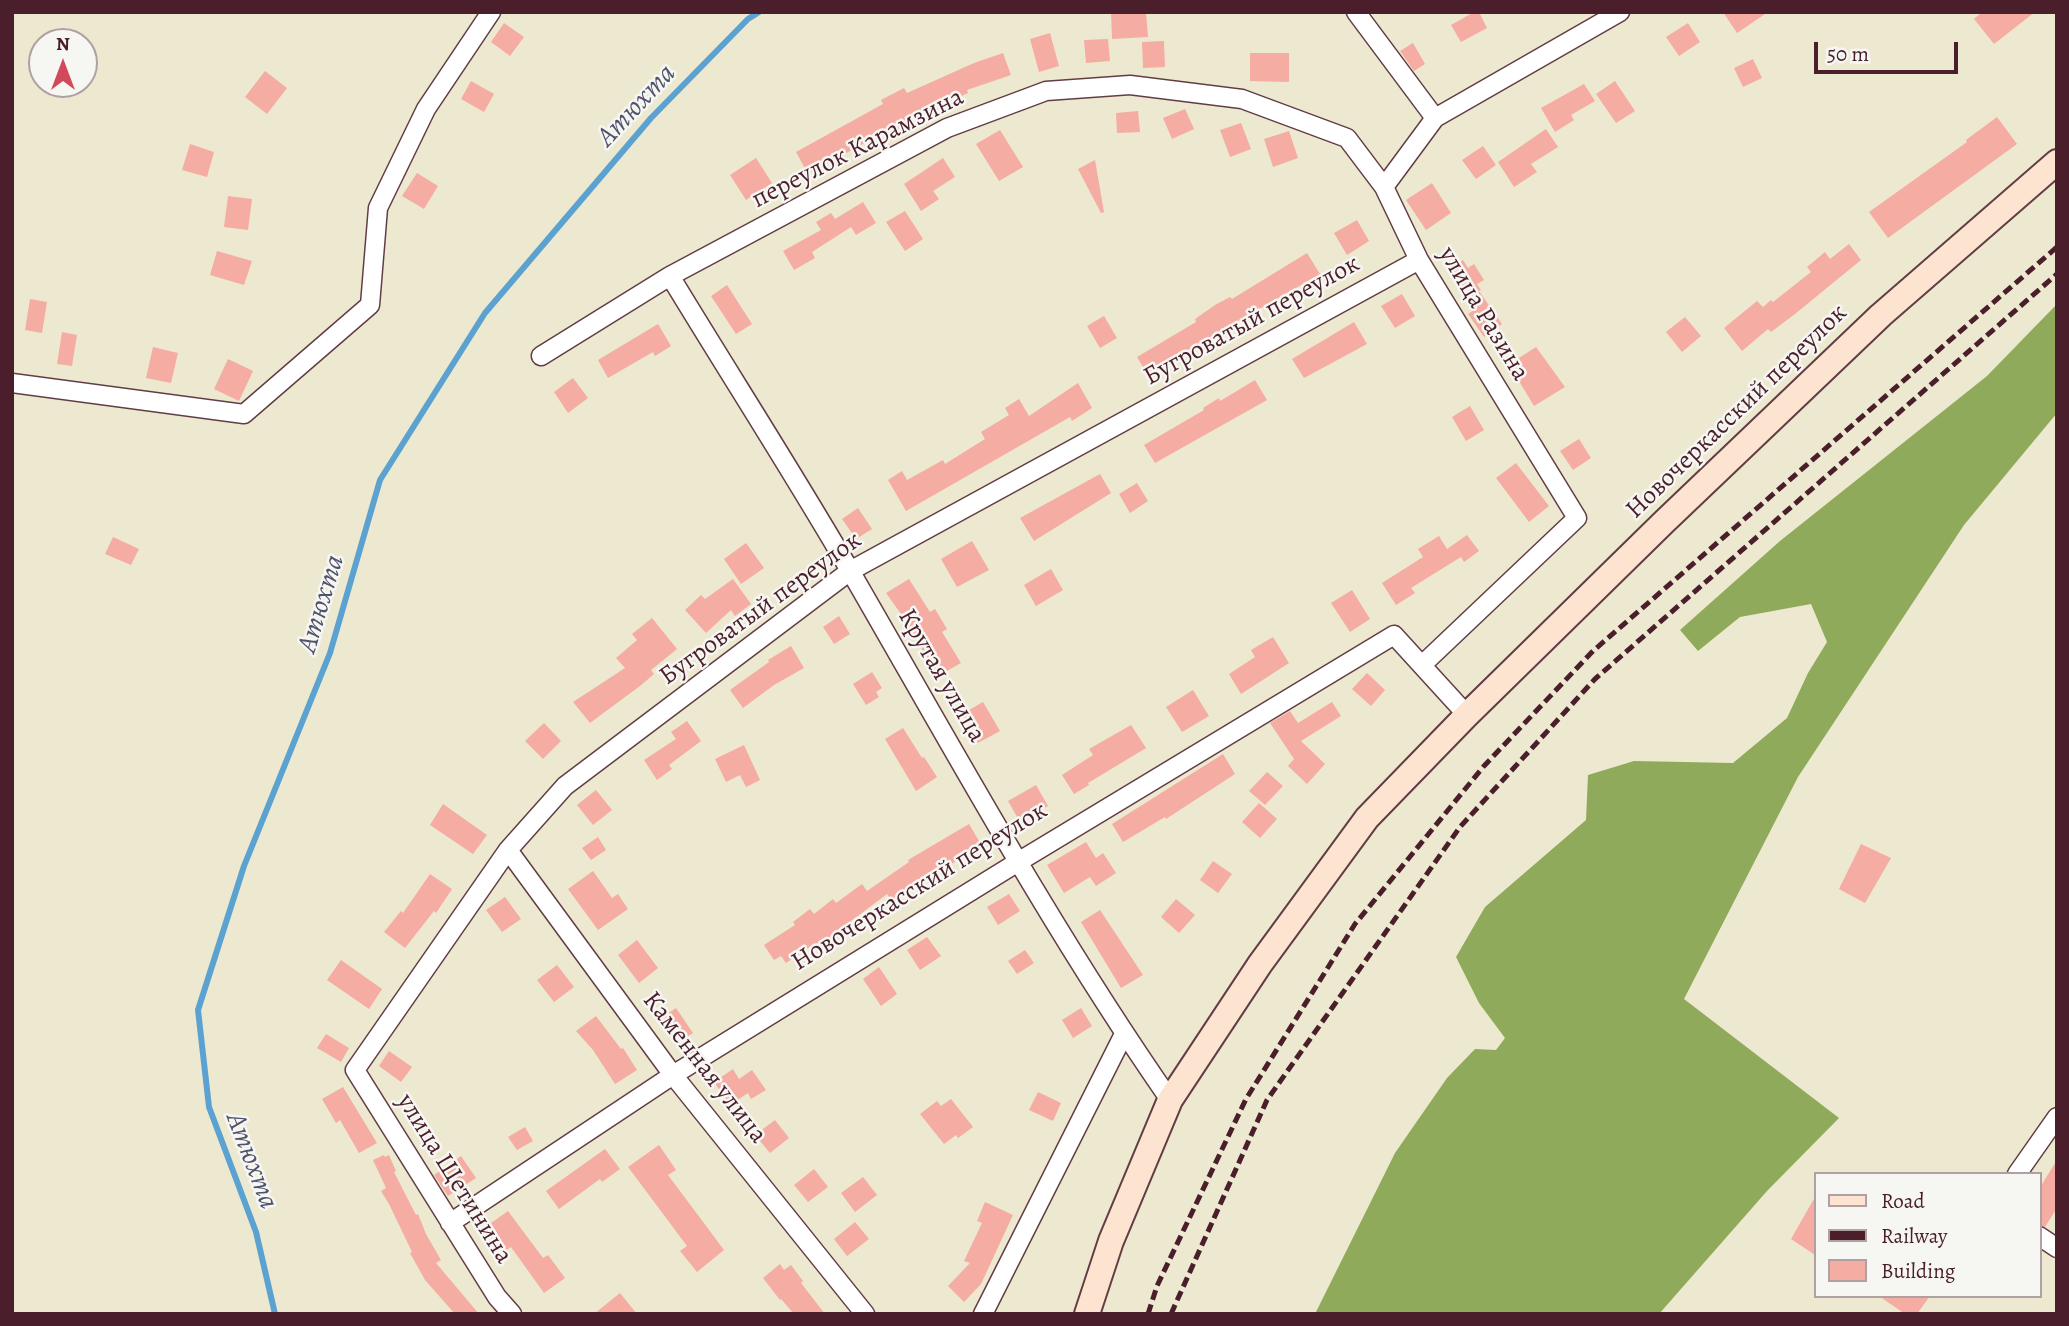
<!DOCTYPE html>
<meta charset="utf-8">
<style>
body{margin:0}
#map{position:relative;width:2069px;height:1326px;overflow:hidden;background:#ede8d0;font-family:Alegreya,serif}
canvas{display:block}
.frame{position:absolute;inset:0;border:14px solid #4a1f2b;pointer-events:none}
.legend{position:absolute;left:1814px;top:1172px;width:228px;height:126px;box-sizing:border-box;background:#f6f6f2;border:2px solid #b1a0a2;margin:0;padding:9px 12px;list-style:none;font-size:21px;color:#4a1f2b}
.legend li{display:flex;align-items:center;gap:14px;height:35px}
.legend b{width:35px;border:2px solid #b1a0a2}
.north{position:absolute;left:28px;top:28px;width:70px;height:70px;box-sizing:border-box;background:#f6f6f2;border:2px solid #b1a0a2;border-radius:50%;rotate:0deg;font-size:19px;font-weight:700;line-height:28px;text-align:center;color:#4a1f2b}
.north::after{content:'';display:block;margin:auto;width:24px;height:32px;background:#d1495b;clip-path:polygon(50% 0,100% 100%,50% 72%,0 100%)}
.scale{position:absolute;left:1814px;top:42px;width:144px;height:32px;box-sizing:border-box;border:4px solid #4a1f2b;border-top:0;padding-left:9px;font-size:21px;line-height:24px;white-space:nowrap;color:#4a1f2b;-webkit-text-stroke:5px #f6f6f2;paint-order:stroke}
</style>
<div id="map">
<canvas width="2069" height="1326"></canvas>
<div class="frame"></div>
<ul class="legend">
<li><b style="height:9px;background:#fde4d1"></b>Road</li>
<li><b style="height:9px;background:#4a1f2b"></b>Railway</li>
<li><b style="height:19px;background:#f5aca3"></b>Building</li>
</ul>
<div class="north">N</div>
<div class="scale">50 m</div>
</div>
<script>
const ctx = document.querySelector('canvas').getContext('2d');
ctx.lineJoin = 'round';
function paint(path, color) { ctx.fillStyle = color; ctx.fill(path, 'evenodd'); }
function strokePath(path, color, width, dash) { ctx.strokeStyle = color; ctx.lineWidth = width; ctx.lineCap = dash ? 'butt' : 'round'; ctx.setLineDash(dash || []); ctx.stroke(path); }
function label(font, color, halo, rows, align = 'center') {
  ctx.font = font + ' Alegreya,serif'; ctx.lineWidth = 5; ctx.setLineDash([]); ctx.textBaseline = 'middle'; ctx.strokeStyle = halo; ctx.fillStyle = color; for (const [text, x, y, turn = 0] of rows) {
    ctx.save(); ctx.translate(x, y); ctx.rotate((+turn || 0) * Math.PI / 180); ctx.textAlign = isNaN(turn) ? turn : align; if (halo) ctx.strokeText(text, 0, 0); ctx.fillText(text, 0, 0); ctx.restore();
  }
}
const forest = new Path2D(`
 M2057,304V413L1964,525L1798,777L1684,999L1839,1118L1767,1191L1659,1314H1315L1395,1153L1447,1078L1475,1049L1496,1050L1505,1038L1479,1003L1456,957L1485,907L1586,820L1588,775L1634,761L1733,763L1787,718L1808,673L1827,642L1811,604L1740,617L1698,651L1680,630L1780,541L1987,376Z`);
const stream = new Path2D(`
 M275,1314L256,1232L209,1107L198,1010L244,866L330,653L380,480L485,313L651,118L748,19L759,12`);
const building = new Path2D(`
 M1111,12H1146L1148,37L1112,39Z
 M1474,12H1479L1487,28L1461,42L1451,25Z
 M1723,12H1768L1737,33Z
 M1982,12H2035L1994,44L1974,19Z
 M504,23L524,37L510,56L491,42Z
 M1688,23L1700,42L1679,56L1666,37Z
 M1050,33L1059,66L1039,72L1030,39Z
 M1108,39L1110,61L1086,63L1084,40Z
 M1164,41L1165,67L1143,68L1142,42Z
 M1413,43L1425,64L1414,71L1400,51Z
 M1003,53L1011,75L967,90L968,93L920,115L921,117L898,130L896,126L808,174L796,152L883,104L881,100L904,88L907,93L974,63Z
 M1250,53H1289V82L1250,81Z
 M1753,59L1762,78L1743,87L1734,68Z
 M265,71L287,88L267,114L245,97Z
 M471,81L494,94L484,112L461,99Z
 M1615,81L1635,111L1616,123L1596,94Z
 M1584,84L1595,101L1571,115L1574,120L1555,132L1541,108Z
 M1185,109L1194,129L1172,139L1163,118Z
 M1138,111L1140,132L1117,133L1116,113Z
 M1997,117L2017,144L1888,238L1869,212L1967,142L1966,140Z
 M1241,123L1251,149L1230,157L1220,130Z
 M1546,129L1558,147L1531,164L1537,172L1514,187L1498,162Z
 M1000,130L1023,167L999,181L976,144Z
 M1289,131L1298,158L1273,167L1264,139Z
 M190,144L214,152L207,177L182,170Z
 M1483,146L1496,165L1476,179L1462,160Z
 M756,158L772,183L746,200L730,175Z
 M943,158L955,177L933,191L939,199L921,211L904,184Z
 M1095,160L1104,212L1101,213L1078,169Z
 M417,173L438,186L424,209L402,196Z
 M1432,183L1451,213L1426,230L1406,200Z
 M228,196L252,199L248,230L224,227Z
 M863,202L876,223L856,235L851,227L812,252L815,258L794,270L783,251L821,230L816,222L831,213L835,219Z
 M905,211L923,239L905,251L886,222Z
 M1357,220L1369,241L1347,255L1334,233Z
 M1849,244L1861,260L1795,314L1771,332L1768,329L1742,351L1724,328L1757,301L1763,307L1771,300L1773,302L1811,272L1807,267L1825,252L1830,259Z
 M217,251L252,261L244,285L210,275Z
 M1307,253L1320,274L1147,374L1137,357L1196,322L1195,319L1215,305L1230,297L1232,299Z
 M1463,260L1468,268L1474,264L1484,280L1477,284L1481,290L1479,291L1502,324L1484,337L1468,314L1474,310L1448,271Z
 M727,285L752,324L736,334L711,296Z
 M1402,294L1415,316L1395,328L1381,306Z
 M30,299L47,302L42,333L25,330Z
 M1104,316L1117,338L1100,348L1087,326Z
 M1685,317L1701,336L1682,352L1666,332Z
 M1354,322L1367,344L1304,378L1292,359Z
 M658,324L671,346L655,356L653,352L608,378L598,360Z
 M62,332L77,335L72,366L57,364Z
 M153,347L178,353L171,383L146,378Z
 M1536,347L1565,387L1534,406L1519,381L1515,383L1505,367Z
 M228,359L253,371L239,401L214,389Z
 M573,378L588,398L568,413L554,392Z
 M1255,380L1267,400L1155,463L1144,445L1204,410L1203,408L1219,398L1220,401Z
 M1078,383L1092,408L1072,421L1070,417L906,511L888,480L902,471L907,480L943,460L945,464L985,439L981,432L1009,415L1005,408L1019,399L1029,416Z
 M1470,406L1484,430L1466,441L1452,417Z
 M1579,439L1591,458L1573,470L1560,451Z
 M1516,463L1549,506L1529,522L1496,478Z
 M1100,474L1111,493L1034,541L1020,518Z
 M1137,483L1148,501L1130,513L1119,494Z
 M858,508L872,529L856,539L842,519Z
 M1467,535L1479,551L1464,562L1461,557L1411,588L1415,593L1396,605L1382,583L1423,557L1418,549L1439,536L1447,549Z
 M113,537L139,549L131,565L105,554Z
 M972,541L989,570L957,587L941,559Z
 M746,543L764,568L741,584L724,559Z
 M1051,569L1063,590L1036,606L1024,585Z
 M733,579L751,604L735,616L731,610L706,633L685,610L701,595L705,599Z
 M909,579L930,612L935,609L947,629L942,632L961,663L938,676L901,614L886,593Z
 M1352,590L1370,619L1350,632L1331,603Z
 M839,616L850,634L834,644L823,627Z
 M652,618L677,649L651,670L654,674L640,686L590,723L573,702L625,668L616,658L637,640L632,634Z
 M1273,637L1289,663L1241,694L1229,674L1255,657L1251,650Z
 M791,646L804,668L774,685L743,708L730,690L769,662L768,660Z
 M872,672L882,688L876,692L879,697L866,705L853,684Z
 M1367,673L1385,690L1371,706L1352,689Z
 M1193,690L1209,716L1182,732L1166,707Z
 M983,702L1000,731L978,743L962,714Z
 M1332,702L1341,716L1301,741L1325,764L1307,784L1288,766L1294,759L1270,723L1290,711L1298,723Z
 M687,721L701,741L669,765L672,769L657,780L644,760L676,739L671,732Z
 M544,723L561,741L543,759L525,741Z
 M1131,725L1146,748L1088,783L1089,785L1074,794L1062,775L1093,755L1089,749Z
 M903,728L922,758L924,757L937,777L916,791L885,739Z
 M744,745L760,780L746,787L740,775L726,782L715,759Z
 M1223,754L1235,774L1166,819L1165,817L1123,842L1112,824Z
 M1267,772L1283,786L1265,805L1249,791Z
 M1036,785L1048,806L1020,822L1008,801Z
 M596,790L612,810L593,825L577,805Z
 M1259,803L1277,819L1260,838L1242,822Z
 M443,804L487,835L473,854L430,825Z
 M969,824L982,846L921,882L920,880L891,900L887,894L814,949L811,946L786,963L781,956L774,960L764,945L795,925L793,922L810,909L814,914L833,899L836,903L862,884L867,891L909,862L908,860Z
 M598,837L606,850L591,860L582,848Z
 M1086,842L1096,858L1103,853L1116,873L1096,886L1090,877L1064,893L1047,865Z
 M1861,844L1891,858L1865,903L1839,889Z
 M1213,861L1232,874L1218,893L1200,880Z
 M593,871L612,898L618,894L628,909L598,930L568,889Z
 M430,874L452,889L436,913L434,911L405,948L384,932L401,911L403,913Z
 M1009,894L1020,911L998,925L987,907Z
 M505,897L521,919L502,932L486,910Z
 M1176,899L1195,915L1179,933L1161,917Z
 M1100,910L1143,975L1121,988L1081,922Z
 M927,937L941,956L920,970L907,950Z
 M637,940L658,968L639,983L618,955Z
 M1025,950L1034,963L1017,974L1008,961Z
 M341,960L382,989L369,1009L327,980Z
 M557,965L574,987L554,1002L537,980Z
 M879,967L897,994L881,1006L863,979Z
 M676,1008L693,1033L678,1043L661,1018Z
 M1081,1008L1092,1026L1073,1038L1062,1020Z
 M596,1016L621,1049L623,1048L637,1070L615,1084L593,1050L576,1031Z
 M326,1034L349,1048L341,1062L317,1048Z
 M389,1051L412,1067L401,1082L379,1066Z
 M733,1069L739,1079L752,1070L766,1090L751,1099L748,1093L730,1105L714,1082Z
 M343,1087L377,1143L359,1153L340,1120L336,1123L322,1099Z
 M1038,1092L1061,1103L1053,1121L1029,1110Z
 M951,1099L973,1127L958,1138L956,1135L944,1144L920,1114L937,1101L941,1106Z
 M775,1120L789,1138L770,1153L755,1135Z
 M525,1127L533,1141L517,1150L508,1137Z
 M659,1145L676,1170L668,1175L724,1250L697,1272L680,1251L687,1246L628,1167Z
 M605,1149L620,1169L602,1182L600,1179L559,1209L546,1191Z
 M384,1155L385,1157L389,1155L396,1171L394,1172L416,1215L418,1214L426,1234L441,1260L436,1263L479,1314H455L425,1280L410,1253L412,1252L389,1204L381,1191L386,1188L373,1160Z
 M461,1156L476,1178L448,1196L434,1175Z
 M2057,1160V1208L2045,1227L2039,1225V1189Z
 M814,1169L828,1187L808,1202L794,1185Z
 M863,1177L877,1195L855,1212L841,1193Z
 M1815,1197V1255L1791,1239Z
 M985,1202L1013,1215L981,1284L964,1302L948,1286L970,1263L964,1261L982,1223L977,1221Z
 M508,1211L543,1258L548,1255L565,1278L544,1293L511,1247L502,1253L484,1228Z
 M855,1222L869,1239L847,1256L834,1239Z
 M780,1264L784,1270L791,1265L803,1281L801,1283L825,1314H794L781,1299L780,1300L763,1278Z
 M620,1293L637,1314H594Z
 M1879,1296H1930L1917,1314H1905Z`);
const street = new Path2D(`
 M1356,12L1435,118
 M1384,187L1435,118L1620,12
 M670,276C730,375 794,474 852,574C955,752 1053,932 1170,1100
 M541,356L670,276L947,128L1046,91L1130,85L1242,99L1347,138L1384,187L1419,260L1577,518L1422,665
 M12,383L244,414L370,305L378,208L426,109L491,12
 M508,850L673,1075L865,1314
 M2017,1174L2057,1117
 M450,1223L673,1075L1018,862L1394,635L1467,715
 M2039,1236L2057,1248
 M512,1314L497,1297L355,1070L508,850L565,786L850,571L1419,260
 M983,1314L1124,1034`);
const secondary = new Path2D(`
 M1087,1314L1111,1241L1170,1100L1260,964L1367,818L1467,715L1664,522L1881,315L2057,162`);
const rail = new Path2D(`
 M1148,1314L1157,1286L1246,1099L1355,924L1484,766L1593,651L2057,247
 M1171,1314L1267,1100L1460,827L1595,679L2057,274`);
const streetNames = [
 ["переулок Карамзина",858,149,-27],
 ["улица Разина",1483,314,59],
 ["Бугроватый переулок",1252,321,-29],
 ["Новочеркасский переулок",1737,412,-44],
 ["Бугроватый переулок",761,609,-36],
 ["Крутая улица",941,676,60],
 ["Новочеркасский переулок",920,887,-32],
 ["Каменная улица",704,1068,52],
 ["улица Щетинина",454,1179,58]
];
const waterNames = [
 ["Атюхта",637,106,-47],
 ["Атюхта",322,604,-73],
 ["Атюхта",251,1161,69]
];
paint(forest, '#90aa5b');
strokePath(stream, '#5ba2d1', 6);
paint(building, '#f5aca3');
strokePath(street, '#623d44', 21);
strokePath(secondary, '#623d44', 28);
strokePath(street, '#fff', 18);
strokePath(secondary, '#fde4d1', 24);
strokePath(rail, '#4a1f2b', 5, [10, 5]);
label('26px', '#4a1f2b', '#f6f6f2', streetNames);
label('italic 28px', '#51536d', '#f6f6f2', waterNames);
</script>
